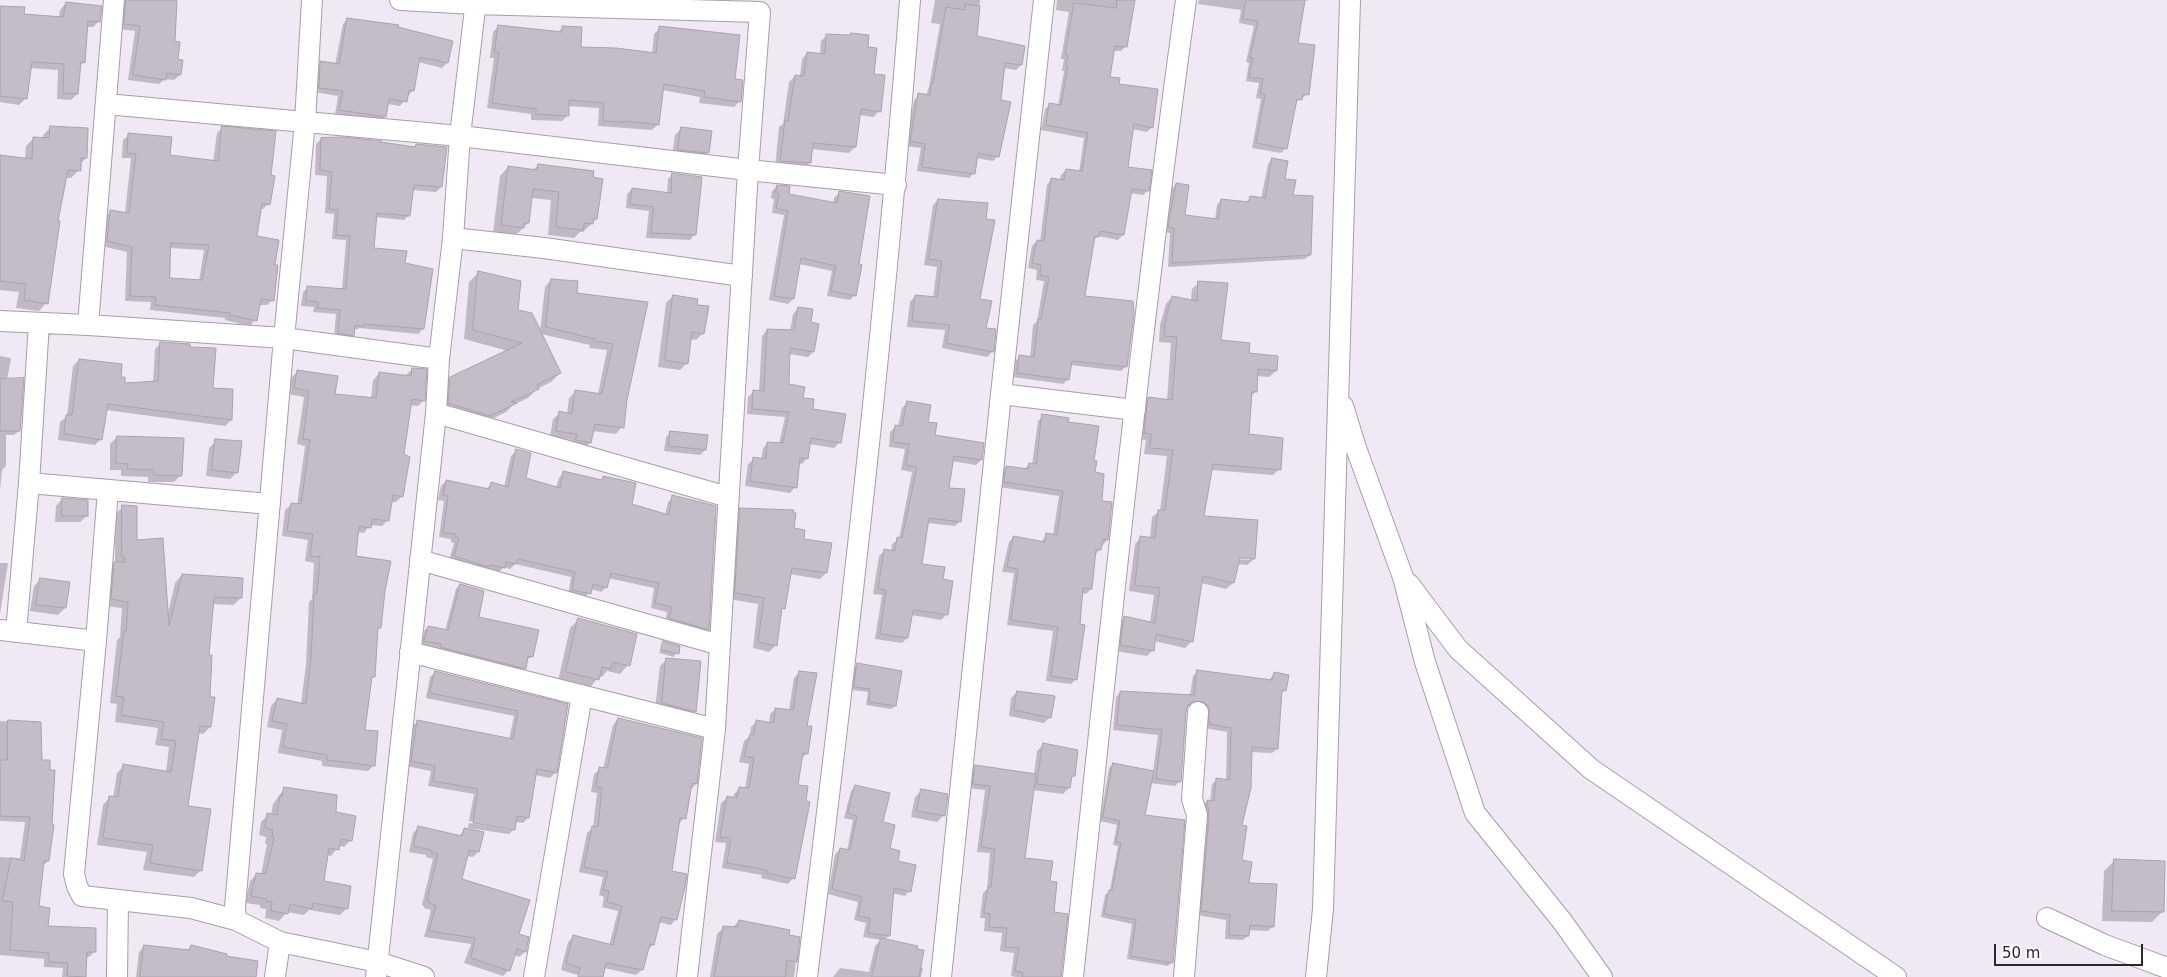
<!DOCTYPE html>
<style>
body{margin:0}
#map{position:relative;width:2167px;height:977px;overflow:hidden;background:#f0e8f5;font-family:"DejaVu Sans",sans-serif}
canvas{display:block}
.scale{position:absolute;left:1994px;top:944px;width:149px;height:22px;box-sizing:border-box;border:2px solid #2a272c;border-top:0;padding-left:6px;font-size:15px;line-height:18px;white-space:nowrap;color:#2a272c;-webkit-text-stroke:4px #fcf6ff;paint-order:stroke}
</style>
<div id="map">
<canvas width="2167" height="977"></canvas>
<div class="scale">50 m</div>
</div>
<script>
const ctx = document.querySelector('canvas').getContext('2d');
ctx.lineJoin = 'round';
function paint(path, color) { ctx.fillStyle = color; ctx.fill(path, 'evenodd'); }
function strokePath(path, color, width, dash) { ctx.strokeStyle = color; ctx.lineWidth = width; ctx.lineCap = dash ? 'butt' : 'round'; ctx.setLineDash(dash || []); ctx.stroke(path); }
const shadow = new Path2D(`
 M118,0H175L173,42L180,75L174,80L165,79L159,84L128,80L135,31L119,29Z
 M935,0H980L976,37L1021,65L1016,70L1003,68L999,101L998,156L993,161L976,158L974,173L969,178L917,171L921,148L906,146L914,100L919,95L926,96L929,87L940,24L931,23Z
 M1057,0H1134L1126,46L1121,51H1113L1108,78L1118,85L1152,127L1147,132L1132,129L1126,168L1148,190L1143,195L1130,193L1123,235L1118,240L1098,236L1093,241L1084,297L1126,366L1121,371L1070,365L1068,379L1063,384L1013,377L1015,361L1020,357L1030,358L1033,325L1037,321L1044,281L1036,280L1037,270L1028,268L1032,246L1037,241L1040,242L1047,185L1051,180L1060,181L1061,175L1066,170L1079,172L1084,138L1041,130L1045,109L1050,104L1058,106L1064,71H1062L1064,59H1061L1069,12L1056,10Z
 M1199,0H1310L1304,1L1297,44L1308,94L1295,103L1286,148L1281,153L1252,148L1261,99L1256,98L1259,83L1246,81L1249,63L1246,62L1254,26L1239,23L1241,10L1198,4Z
 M66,3L99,21L93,27H86L84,62L79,66L77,94L71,100L57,99L58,70L30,68L25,99L19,105L0,102V7L23,15L59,18L60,10Z
 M348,19L397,28L447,63L442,68L418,62L413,90L400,106L387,104L384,117L380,122L335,115L338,96L314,92L316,68L321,63L335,65L343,24Z
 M499,26L557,33L563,27L580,48L652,54L654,34L660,28L733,80L740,101L734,107L699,103L700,97L662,90L658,124L652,130L598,126L599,108L568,106V115L562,121L531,120V114L487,108L494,58H490L493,32Z
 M827,35L866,48L879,111L873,117L859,115L855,147L849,153L811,149L810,163L804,169L775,167L779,127L783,124L789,82L795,76L800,77L802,59L807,53L820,55L821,41Z
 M51,127L86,158L80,164L79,170L71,178H65L56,222L46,303L39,311L16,308L19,292L0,290V156L25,160L26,146L34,138L43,139V135Z
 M222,128L268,204L263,209H260L255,237L273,266L272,300L267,305H259L255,320L250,326L225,320V318L150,310L151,302L125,301L127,252L102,246L105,217L111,212L125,213L131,158H122L123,140L129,135L169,156L213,162L217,133ZM170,248L204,250L199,281L169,279Z
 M682,128L708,152L701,159L672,156L675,135Z
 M321,139L413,148L416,145L441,187L436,192L412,190L409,215L404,220L375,217L372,249L404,264L423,329L418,334L360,328L354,330L353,335L348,340L334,338L336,314L313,312L314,307L301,306L303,292L308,287L342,290L346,240L332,239L334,214L325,213L327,176L315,175L316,144Z
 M1272,159L1292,197L1310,255L1305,259L1168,267L1170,233L1164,232L1172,188L1177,184L1184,216L1215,220L1217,205L1221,200L1246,202L1250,198L1261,199L1268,164Z
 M538,165L592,178L596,219L583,232H580L574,238L548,235L551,200L531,198L528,223L519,232L514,236L493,233L500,176L508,167L533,170Z
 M673,174L695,234L690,240L646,238L649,211L626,208L627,194L632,189L667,193L668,179Z
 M777,186L787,195L833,204L834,198L839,193L855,295L850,300L827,296L832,271L799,264L793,299L788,304L769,300L784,215L772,213L774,199L771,198L772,191Z
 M938,200L979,300L985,329L992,352L987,357L942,348L945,330L907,327L910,302L915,296L933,298L937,267L924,265L933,205Z
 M478,273L516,311L540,332L545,287L551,280L575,295L646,303L626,400L622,427L616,434L592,431L590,443L583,449L570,446L571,440L550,437L553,419L560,413L567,414L569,398L575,392L598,394L607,350L589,348L590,345L541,334L560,373L551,382L537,389L528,398L513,405L506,412L480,425L441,412V388L451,378L508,351L464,339L469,282Z
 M1199,283L1220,341L1276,371L1269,377L1257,376L1256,391L1250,397L1248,435L1279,469L1273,475L1211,470L1203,517L1254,559L1247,565L1237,564L1233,583L1226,589L1201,583L1192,641L1185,648L1154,641L1153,650L1147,656L1115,651L1118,624L1125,617L1150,623L1154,595L1129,591L1135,544L1141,537L1150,538L1152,517L1160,511L1167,456L1144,454L1146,440L1138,439L1142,405L1149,398L1167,401L1171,343L1159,342L1160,325L1166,304L1172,297L1191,301L1192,289ZM1234,556L1250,558V560L1233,559Z
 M673,296L696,306L703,333L696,340L690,339L687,363L680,370L658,367L666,303Z
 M798,308L809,323L813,352L808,357L789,354L788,385L840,442L834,448L809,444L807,458L802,464L798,463L795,487L790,493L745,486L748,464L754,459L761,460L763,448L768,443L779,444L785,417L747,414L748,397L753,392H759L762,336L767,330L790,331L793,314Z
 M161,343L212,390L231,420L225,426L106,410L101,439L95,445L58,440L60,422L67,416L73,366L79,360L120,378L123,385L153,383L155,349Z
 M0,356L11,358L7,380L19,431L14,435H6V466L2,470L0,490Z
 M412,369L424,400L418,406L409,405L403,455L402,496L396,502H391L388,520L382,526L370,525L364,533L357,532L355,557L384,591L380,627L377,630L374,676L371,679L363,731L374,765L368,771L322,766V761L278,753L282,730L267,727L271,706L277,699L301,704L306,664L309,602L312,599L314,563L305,561L308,540L282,536L285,510L292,504L297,505L305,446L297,444L304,397L289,394L291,378L297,372L334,395L371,399L373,380L379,374L406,375Z
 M908,402L927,423L934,436L981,460L976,465L951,461L947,489L960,521L955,526L927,523L920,565L941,580L946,615L941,620L911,615L907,638L902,643L875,639L882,595L873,594L879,556L884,551L891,552L892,544L899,539L912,472L901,470L905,449L889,447L890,432L895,427H898L902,408Z
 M1043,416L1067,423L1093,462L1107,540L1095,555L1091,589L1086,594L1081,593L1076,679L1071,684L1046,681L1053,631L1007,625L1014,573L1002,572L1009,542L1014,537L1041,542L1047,534L1053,535L1059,496L999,487L1001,472L1006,467L1024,470L1029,464L1032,465L1038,421Z
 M671,432L705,450L700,455L664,451L666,437Z
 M117,437L181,475L174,482H148V477L121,476V470H110V444Z
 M216,441L237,472L230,479L206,476L209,448Z
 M516,451L524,479L556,488L559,478L564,472L600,481L603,478L630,505L665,515L668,502L673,497L708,629L703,634L665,623L667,612L651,608L654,588L608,578L606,587L601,592L591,589L585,598L568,595L571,577L515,564L510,569L504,567L498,573L449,561L454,543L451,542V539L439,537L444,501L438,500L441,486L446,481L485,490L491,484L504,487L511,456Z
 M62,499L87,516L80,522H55L56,506Z
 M123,507L135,542L168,613L175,583L182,575L241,598L233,605L213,604L208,656L210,727L203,734L198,733L187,807L201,870L194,877L143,870L147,852L97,845L103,805L110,797L113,798L117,773L124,766L166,772L169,747L155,745L158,728L115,722L117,704L110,703L117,640L120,637L122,608L105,606L107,570L115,563V514Z
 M742,509L792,514V530L803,540L826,573L820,579L789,574L783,608L780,612L775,646L769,652L753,648L758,604L729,599L735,515Z
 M0,563H8L0,614Z
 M41,579L65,608L58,615L30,611L34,586Z
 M460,585L478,618L532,657L526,660L525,668L521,673L437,651V648L421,645L424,631L428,627L445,631L456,589Z
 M578,620L628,665L620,674L607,671L602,677L599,676L590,688L558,681L570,628Z
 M664,643L679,647L674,657L659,653Z
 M667,659L695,711L688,718L655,710L660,666Z
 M857,665L895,706L891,709L866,705L868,692L851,690L854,668Z
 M1198,671L1269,681L1274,673L1285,690L1281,694L1277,749L1272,753L1251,752L1240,826L1241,861L1248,884L1273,926L1268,931L1248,930V936L1243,940L1225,939L1226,920L1197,915L1203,806L1207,801L1210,802L1212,784L1217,780L1226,781L1227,732L1205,728L1194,704L1188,706L1185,711L1180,781L1175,786L1150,783L1143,816L1172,962L1168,966L1127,959L1132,924L1101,917L1105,895L1110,890L1118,846L1113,845L1117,825L1100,821L1109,768L1113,764L1153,772L1158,735L1113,730L1116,697L1121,692L1190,696L1193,676Z
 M436,672L567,705L556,772L550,778L535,775L528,818L523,823L515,822L514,829L509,834L468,828L469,823L511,830V828L469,821L474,794L428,786L431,771L406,766L412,727L418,721L509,740L514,716L426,698L430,677Z
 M800,672L807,753L801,759L797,786L793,878L788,884L761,878L762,875L722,868L726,843L715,842L721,803L727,798L733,799L734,794L740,788L745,789L749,764L739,762L744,741L750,736L751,727L757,721L769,724L770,714L776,709L789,710L794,678Z
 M1017,692L1050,717L1044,723L1009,716L1011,698Z
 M618,719L701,739L696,784L690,790L684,818L679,824L671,872L676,919L671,925L658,922L653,945L647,950L642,970L636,975L604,968L601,977H584L561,970L568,942L573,937L609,946L618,911L602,907L604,897L599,895L603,877L579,872L587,833L593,828L597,793L591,792L594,774L600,769H603L613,725Z
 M0,721L40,723L48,861L42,866L38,907L47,928L94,952L89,957H86L84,977H62L63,968L44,967V959L0,955V857L20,858L25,822L0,821Z
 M1043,745L1073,776L1070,779L1069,788L1063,794L1032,790L1024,859L1049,882L1060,977H1016L1011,976L1014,953L1000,951L1002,933L984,931L985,918H980L983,893L987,889L990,853L977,852L985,790L968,788L970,772L975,767L1034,775L1037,751Z
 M856,786L882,823L888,849L897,862L909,891L905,896L892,893L889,936L884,940L919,967L923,968L921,977H833L840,968L869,972L875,946L881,940L863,937L866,923L854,920L858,902L828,894L835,854L840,849L847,851L853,820L844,818L851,791Z
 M284,789L335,813L351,840L344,847L339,846L331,856L326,855L322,882L347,908L340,915L309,910L304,915L287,912L279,921L265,918L266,909L260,908V905L245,903L250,881L257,874L261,875L267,844H265L266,837L259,835L261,822L268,815H271L273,804Z
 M922,790L944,815L937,822L911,817L915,797Z
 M418,828L459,836L464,830L478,852L473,857L467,856L461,880L518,935L525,952L519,957L514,955L509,970L503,976L464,963L471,944L424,937L431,910L424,908V906L422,905L433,859L426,857V855L409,852L413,833Z
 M2114,861L2162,912L2152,922L2102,921L2104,871Z
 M739,921L787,936L799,938L794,977H710L717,934L724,927L732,928Z
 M144,946L187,951L191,946L225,957L255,977H136L139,952Z`);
const building = new Path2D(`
 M126,0H177L175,41L180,42L178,59L183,60L181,75L167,73L166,80L133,75L140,26L124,24Z
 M1117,0H1135L1127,47L1115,46L1110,77L1120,78L1119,84L1158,89L1153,128L1134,124L1128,167L1152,170L1149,191L1132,189L1124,235L1100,231L1099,237L1095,236L1085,296L1133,301L1134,314L1127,367L1072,361L1069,380L1017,373L1019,355L1034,357L1038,319H1041L1049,277L1040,275L1041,265L1032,263L1037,240L1044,241L1051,178L1064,180L1066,169L1082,171L1088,133L1046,125L1049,103L1061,105L1068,66H1066L1068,55L1065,54L1074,3L1116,8Z
 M1246,0H1305L1298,43L1315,45L1309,95L1303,94L1302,100L1297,99L1287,149L1256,143L1265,95L1260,93L1263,79L1249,77L1253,58H1250L1258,21L1243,19Z
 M66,2L102,6L100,22L88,21L85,63L81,62L78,94L63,93L64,64L32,62L27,99L0,96V6L25,7L24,14L63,17Z
 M965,4L980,6L977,36L1025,46L1022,65L1005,63L1001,100L1011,102L999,157L978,153L975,174L922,167L925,144L910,141L918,93L930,95L931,83L933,84L946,7L965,10Z
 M347,18L399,25L398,27L453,41L448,63L420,57L414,91L409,90L407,102L389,99L386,117L339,110L343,91L319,88L320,61L339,64Z
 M498,25L562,32V26L582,27L581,47L616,48L656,53L659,26L740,35L735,79L743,80L741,102L704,97L705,91L664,84L659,125L626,121L625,122L603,121L604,103L569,100V116L536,114V109L492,103L499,53L495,52Z
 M851,33L869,35L868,47L877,48L874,74L885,75L881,112L861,109L856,147L813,143L811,163L780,161L785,120L788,121L795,75L804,76L807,52L825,54L826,34L850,35Z
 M50,126L88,128L87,158H81V171L68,170L58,221H60L48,304L24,300L26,284L0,281V155L32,159L33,137L49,138Z
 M222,126L276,131L271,175L275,176L270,205L262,203L257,236L279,240L275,265H278L274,301L261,299L257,321L229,315L230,313L155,305L156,297L130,296L132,247L107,241L110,210L129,213L136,154L127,153L128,133L172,137L170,155L218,161ZM171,243L209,245L202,280L170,278Z
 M681,127L712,131L709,153L678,150Z
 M342,137L382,141L381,142L415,147L416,144L447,147L442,187L414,185L410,216L377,213L374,248L407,251L405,263L433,269L424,329L364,324V326L355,325L354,336L338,333L340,310L318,308V302L306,301L307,286L346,289L350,236L336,235L338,210L329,209L332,172L320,170L321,138Z
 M1272,158L1288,161L1285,179L1296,180L1293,195L1313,196L1311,255L1172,263L1174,228L1168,227L1176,183L1189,185L1185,215L1218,219L1221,199L1249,202L1250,196L1265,198Z
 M538,164L594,171L593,177L603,179L597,219H594L593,224L584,223L583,230L556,227L559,192L533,189L529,223H524V228L501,225L508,166L537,170Z
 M672,173L702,177L696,235L651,233L654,207L630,204L632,188L671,193Z
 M777,185L790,186L789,194L837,203L839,191L870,196L859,264L862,265L856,296L831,291L836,266L801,258L794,299L774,296L788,211L776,208L779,194L776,193Z
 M938,199L988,203L986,219L995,220L980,299L992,301L986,328L996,329L994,352L946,343L950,325L912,321L915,295L937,297L942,261L929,259Z
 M478,271L521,281L518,310L532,313L561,373L537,385L539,389L511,402L517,403L490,416L448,403L450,377L522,343L473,330Z
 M551,279L578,281L577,293L648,302L627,400L624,428L595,424L591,443L575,440L577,434L556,431L559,411L572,414L575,390L602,394L613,344L595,341V339L546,327Z
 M1198,281L1228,283L1221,340L1250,343L1249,353L1278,356L1277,371L1258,369L1257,392H1252L1249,434L1283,438L1281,470L1213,464L1204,516L1258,520L1255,559L1240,558L1234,583L1203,576L1193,642L1156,634L1154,651L1120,645L1124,616L1155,623L1160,588L1135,585L1140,536L1155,538L1158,510H1165L1173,450L1150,448L1151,434L1144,433L1148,397L1172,400L1177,337L1164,336L1166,317L1172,296L1197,301Z
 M673,295L698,299L697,305L709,306L704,334L692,332L688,364L665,360Z
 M798,307L813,309L811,322L819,324L814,352L790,348L789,384L805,387L803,398L814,399L813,409L846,414L841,443L811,438L808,459L800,458L797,488L750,481L753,457L766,459L767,442L783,443L789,412L752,409L753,390L764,391L767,329L794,330Z
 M160,342L190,344V347L216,348L213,388L233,389L232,420L108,404L102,440L64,434L66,415H72L79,359L122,364L121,377H125V383L158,381Z
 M412,368L427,369L425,401L412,399L404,454L410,457L403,497L393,495L389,521L372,519L371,528L359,526L356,556L391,561L385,591L381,628H378L375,677H372L365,730L378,731L375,766L327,760V755L283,747L287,724L272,721L277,698L306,704L311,657L314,594H317L320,557L310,556L313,534L287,531L291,503L301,504L310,440L303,439L309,391L294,388L297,370L338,376L335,394L376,398L379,372L411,376Z
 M24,378L20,431H0V379Z
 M907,401L931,405L928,422L937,423L935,435L984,443L982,460L954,456L949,488L965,489L961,522L929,518L922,564L945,567L943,579L953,581L948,615L915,610L913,611L908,638L880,634L886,590L878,589L884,549L895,551L897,537L902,538L917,467L906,465L909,444L893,442L895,425L902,426Z
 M1042,414L1069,418L1068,422L1099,426L1094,461H1097L1095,472L1104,474L1102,501L1112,502L1108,540L1103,539L1101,550H1096L1092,589L1083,588L1080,624L1085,625L1077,680L1051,676L1058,627L1011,620L1018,569L1007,567L1013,536L1045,542L1046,533L1057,535L1063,491L1004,482L1006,466L1028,469L1029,463L1036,464Z
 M670,431L708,435L706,450L669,446Z
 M117,436L184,438L182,476L154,475V470L127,469L128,464L116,463Z
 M215,439L242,441L238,473L212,470Z
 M516,449L531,453L526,478L560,488L563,471L602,480L603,476L636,483L632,504L669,515L672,495L716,506L709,630L669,618L672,607L655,603L659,583L611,573L607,588L593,584L591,594L572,590L575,572L518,559L516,564L506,562L505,568L490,565L489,567L454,556L459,538L455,537L456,534L443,533L448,496L443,495L446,480L489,489L491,482L508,487Z
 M62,498L88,500V516H62Z
 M122,505L137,506V540L163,538L169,626L182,574L243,578L242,598L214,597L209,655H212L210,697H215L211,727L200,726L188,806L211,809L202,871L150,863L153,845L103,838L109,796L118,797L123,764L171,772L176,741L161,739L164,722L121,715L124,697L116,696L124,631L126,632L128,602L111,599L114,562H125V558L122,557Z
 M740,508L794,510L793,513H796L794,528L805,530L804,539L832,543L827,573L792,568L785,609L782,608L777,646L758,642L764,598L735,593Z
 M40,578L70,582L66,608L36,605Z
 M460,584L484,591L479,617L539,630L533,657L528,656L526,669L440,647L441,644L424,641L428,626L448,630Z
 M578,618L637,634L630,666L613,662L611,669L602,667L599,680L566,672Z
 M663,641L680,646L679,654L661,650Z
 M666,658L701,661L696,712L662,703Z
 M857,663L902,671L896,706L869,702L870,689L854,687Z
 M1197,670L1272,680L1274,672L1289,675L1286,691L1282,690L1278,749L1252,747L1251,788L1242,825L1247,826L1242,860L1252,862L1249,883L1277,884L1274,927L1250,925L1249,936L1229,935L1230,915L1201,911L1209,816L1207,800L1214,801L1216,778L1230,780L1231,728L1209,724V707L1204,702L1193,701L1188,705L1186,711L1181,782L1156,779L1162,730L1117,725L1120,691L1194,695Z
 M435,671L568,704L557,773L537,769L529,818L517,816L515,830L473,823L478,789L433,781L435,766L411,761L417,720L513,739L518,711L430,693Z
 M799,671L817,673L807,726H812L808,754L803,753L798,785L808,786L806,801L810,802L795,879L766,873L767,870L727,863L731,838L720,837L727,796L737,798L739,787L749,788L754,758L744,756L750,734L754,735L756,720L774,723L775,708L793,710Z
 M1017,691L1055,696L1051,718L1014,710Z
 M618,718L702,738L697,784L692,783L686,819L680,818L672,871L687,874L685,887L677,920L661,917L654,945L650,944L643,970L606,963L603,977H578L580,968L566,963L573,935L613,945L622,906L607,902L609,891L603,890L608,872L584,867L592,826L598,827L602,788L596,787L599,767L607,768Z
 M8,720L41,722L42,760H50V770H55L52,825H54L49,861H44L39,906L50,908L48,926L96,928V952H87L86,977L67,976L68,963L49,962V953L10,950L13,902L2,901L11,858L24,861L30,817L0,816V760H7Z
 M1043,743L1078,750L1075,776H1072L1070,788L1037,784Z
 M1113,763L1154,771L1145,815L1185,820L1173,963L1131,956L1136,920L1104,914L1109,890H1112L1121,843L1116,842L1120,821L1103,817Z
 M975,765L1036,774L1025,858L1053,861L1050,881L1057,882L1054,912L1068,914L1061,977H1022L1023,973L1015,971L1019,948L1005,947L1007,928L989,927L990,914L984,913V911L988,887H991L995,849L981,847L990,786L973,784Z
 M855,785L890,793L883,822L895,825L890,848L900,851L898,861L916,865L911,892L894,888L890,936L868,933L870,918L858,916L862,897L832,889L840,848L850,850L857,816L848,813Z
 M284,787L337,795L336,812L356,816L352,841L341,839L339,850L329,848L324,881L351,886L348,909L313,903L312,909L290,904L288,914L271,911L272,902L266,901V899L251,896L256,873L266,874L274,837H272L273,830L265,828L267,813L277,815L280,795L282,796Z
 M921,789L948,794L945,816L917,811Z
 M418,826L462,836L464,828L484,832L479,852L469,850L462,879L530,900L519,934L529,937L526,952L517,949L510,971L471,958L475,938L429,931L436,905L429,903V900H427L438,854L431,852V850L414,846Z
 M2114,859L2165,861L2164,912L2112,911Z
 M739,920L790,930L789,935L800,937L797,962L787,960L785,977H714L723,926L737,927Z
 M881,938L918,946L917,949L924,950L919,977H872Z
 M144,945L189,950L191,945L227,954L226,956L258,961L256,977H140Z`);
const minor = new Path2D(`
 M400,0L475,4L760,12L748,170L715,729L687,977
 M106,104L460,136L748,170L896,185
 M453,238L544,248L742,276
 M0,321L88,325L284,338L439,359
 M88,325L114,0
 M1001,394L1135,410
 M1343,406L1356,448L1403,577L1425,662L1475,813L1562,921L1602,977
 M436,413L728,497
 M29,483L270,504
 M108,490L96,641L74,874L77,886L82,896L191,908L236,920L280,942L378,962L424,977
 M420,560L720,645
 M1409,584L1458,649L1591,769L1896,977
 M0,630L96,641
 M16,632L29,483L39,323
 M410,652L715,729
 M2047,918L2105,945L2167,968
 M236,920L235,907L284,338L305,122L312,0
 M117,977L118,900
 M275,977L280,942
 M376,977L436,413L439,359L453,238L460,136L476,0
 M534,977L582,695
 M807,977C847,652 885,327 910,0
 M941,977L1001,394L1044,0
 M1073,977C1108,651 1141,325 1186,0
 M1184,977L1197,815L1192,799L1198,712
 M1316,977L1323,909L1350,0`);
paint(shadow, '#0003');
paint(building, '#c4bcc9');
strokePath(building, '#aaa2af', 1);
strokePath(minor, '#a69eaa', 22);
strokePath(minor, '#fff', 20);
</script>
